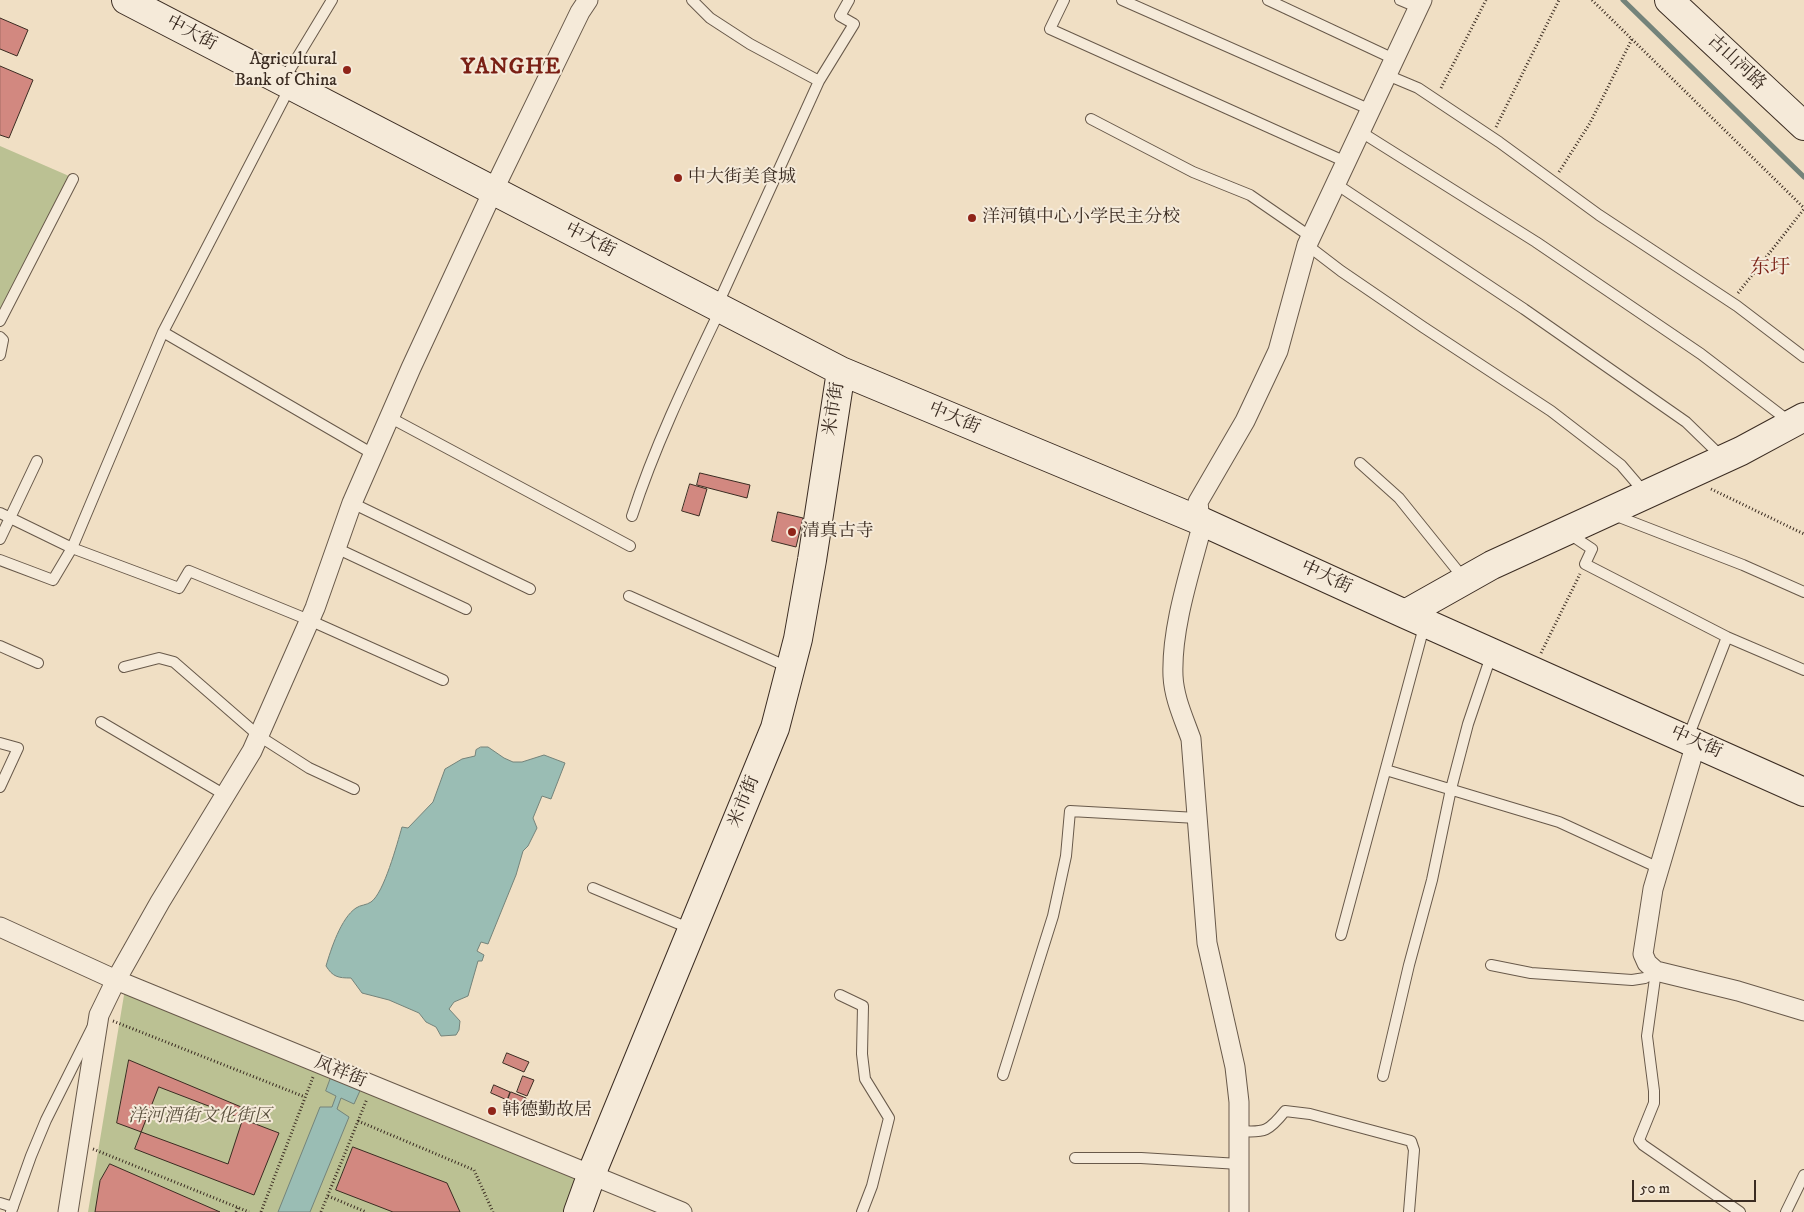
<!DOCTYPE html>
<meta charset="utf-8">
<style>
body{margin:0}
#map{position:relative;width:1804px;height:1212px;overflow:hidden;background:#f0dfc4;font-family:"IM FELL DW Pica",serif}
canvas{display:block}
.scale{position:absolute;left:1632px;top:1180px;width:124px;height:22px;box-sizing:border-box;border:2px solid #3b2c22;border-top:0;padding-left:6px;font-size:15px;line-height:18px;white-space:nowrap;color:#3b2c22;-webkit-text-stroke:4px #f5ead9;paint-order:stroke}
</style>
<div id="map">
<canvas width="1804" height="1212"></canvas>
<div class="scale">50 m</div>
</div>
<script>
const ctx = document.querySelector('canvas').getContext('2d');
ctx.lineJoin = 'round';
function paint(path, color) { ctx.fillStyle = color; ctx.fill(path, 'evenodd'); }
function strokePath(path, color, width, dash) { ctx.strokeStyle = color; ctx.lineWidth = width; ctx.lineCap = dash ? 'butt' : 'round'; ctx.setLineDash(dash || []); ctx.stroke(path); }
function label(font, color, halo, rows, align = 'center') {
  ctx.font = font + ' "IM FELL DW Pica","Noto Serif SC",serif'; ctx.lineWidth = 4; ctx.setLineDash([]); ctx.textBaseline = 'middle'; ctx.strokeStyle = halo; ctx.fillStyle = color; for (const [text, x, y, turn = 0] of rows) {
    ctx.save(); ctx.translate(x, y); ctx.rotate((+turn || 0) * Math.PI / 180); ctx.textAlign = isNaN(turn) ? turn : align; if (halo) ctx.strokeText(text, 0, 0); ctx.fillText(text, 0, 0); ctx.restore();
  }
}
const green = new Path2D(`
 M0,146L69,176L0,309Z
 M126,983L577,1166L574,1186L565,1212H88Z`);
const water = new Path2D(`
 M481,747H488L504,758L513,762H522L544,755L565,763L551,799L542,796L533,818L537,828L528,846L523,851L516,875L488,944L481,942L477,951L484,955L482,961H478L468,996L454,1002L449,1009L460,1021L459,1030L456,1035L441,1036L436,1027L426,1022L419,1013L389,1000L362,993L351,978C338,978 333,977 326,966C331,949 341,918 356,908C360,905 367,905 371,902C384,893 397,844 402,827L408,828L433,802L445,769L462,759L475,756L476,750Z
 M333,1072L363,1084L354,1104L341,1098L337,1109L349,1117L310,1212H278L320,1107H332L336,1096L326,1091Z`);
const stream = new Path2D(`
 M1623,0L1804,177`);
const building = new Path2D(`
 M0,18L28,30L17,56L0,49Z
 M0,66L33,80L9,138L0,135Z
 M700,473L750,485L747,498L697,485Z
 M690,484L707,489L699,516L682,511Z
 M778,512L803,518L796,547L772,541Z
 M507,1053L529,1062L524,1072L503,1063Z
 M129,1060L246,1109L228,1164L117,1123Z
 M523,1076L534,1080L527,1096L517,1092Z
 M494,1085L510,1092L507,1100L491,1093Z
 M159,1087L279,1133L254,1195L135,1149Z
 M511,1092L526,1098L523,1106L508,1100Z
 M353,1147L447,1183L460,1212H393L336,1190Z
 M110,1164L220,1212H95L100,1181Z`);
const path = new Path2D(`
 M1592,0L1804,208
 M1441,88L1486,0
 M1496,127L1559,0
 M1559,172L1590,123L1632,39
 M1738,293L1804,209
 M1711,489L1804,534
 M1541,653L1580,574
 M113,1021L305,1097
 M358,1121L474,1170L493,1212
 M93,1149L249,1212
 M328,1196L366,1212
 M236,1212L238,1207
 M261,1212L313,1077
 M321,1212L367,1099`);
const lane = new Path2D(`
 M692,0L710,18L750,44L819,81
 M1064,0L1050,29L1346,162
 M1122,0L1371,110
 M1268,0L1394,59
 M1400,0L1419,8
 M1387,75L1418,88L1499,142L1599,215L1737,306L1804,357
 M283,81L332,0
 M1091,119L1193,172L1250,195L1311,237
 M1361,132L1536,242L1701,354L1790,422
 M1336,184L1524,309L1686,422L1722,457
 M1307,245L1341,271L1423,327L1551,411L1621,465L1645,493
 M717,306L819,81L854,24L840,16L849,0
 M0,321L73,179
 M163,332L373,454
 M0,337L3,340L0,355
 M389,417L630,546
 M1360,463L1399,498L1465,580
 M352,503L530,589
 M0,513L72,548L179,588L189,571L309,620L443,680
 M1614,515L1743,565L1804,592
 M632,516C655,445 688,377 720,310
 M1568,533L1592,549L1585,564L1727,637L1804,670
 M0,539L37,461
 M336,548L466,609
 M0,560L53,580L72,548L163,332L290,87
 M629,596L790,668
 M0,646L38,663
 M124,667L159,658L174,662L259,736L309,768L354,789
 M101,722L225,795
 M1692,727L1727,637
 M0,743L18,748L0,787
 M1386,770L1559,822L1659,868
 M593,888L691,929
 M1341,935L1425,623
 M1491,965L1531,973L1632,980L1645,978L1656,971
 M1656,971L1647,1036L1654,1091V1103L1639,1140L1643,1145L1740,1212
 M840,995L863,1006L862,1054L865,1079L889,1118L872,1186L862,1212
 M1003,1075L1053,916L1066,856L1070,811L1197,818
 M1383,1076L1409,965L1432,880L1451,789L1468,724L1492,653
 M1240,1131C1265,1133 1269,1131 1285,1111L1310,1114L1411,1141L1414,1150L1409,1212
 M1075,1158H1141L1239,1164
 M0,1203L13,1207
 M11,1212L31,1156L46,1120L92,1028
 M1786,1212L1804,1175`);
const street = new Path2D(`
 M1696,743L1653,889L1643,954L1647,963L1656,971L1738,991L1804,1011
 M0,927L116,980L682,1212
 M68,1212L99,1015L116,980L160,902L252,751L315,608L352,503L411,368L493,191L580,12L588,0
 M1239,1212V1102L1235,1067L1207,943L1191,739C1184,719 1174,698 1173,676C1171,627 1191,569 1203,522L1199,512L1198,502L1245,421L1278,351L1307,245L1422,0`);
const secondary = new Path2D(`
 M126,0L841,371L1203,522L1405,614L1804,792
 M1669,0L1804,126
 M1405,614L1492,565L1741,451L1804,417
 M578,1212L595,1165L775,728L798,639L812,560L841,371`);
const markers = [
 [347,70,5,"#8f2418"],
 [678,178,5,"#8f2418"],
 [972,218,5,"#8f2418"],
 [792,532,5,"#8f2418"],
 [492,1111,5,"#8f2418"]
];
const streetNames = [
 ["中大街",191,34,28],
 ["古山河路",1736,63,43],
 ["中大街",590,241,27],
 ["米市街",835,409,-81],
 ["中大街",954,419,23],
 ["中大街",1326,578,25],
 ["中大街",1696,743,24],
 ["米市街",745,802,-68],
 ["凤祥街",340,1073,22]
];
const poiNames = [
 ["Agricultural",337,60,"right"],
 ["Bank of China",337,81,"right"],
 ["中大街美食城",688,178],
 ["洋河镇中心小学民主分校",982,218],
 ["清真古寺",802,532],
 ["韩德勤故居",502,1111]
];
const parkNames = [
 ["洋河酒街文化街区",200,1117]
];
const quarterNames = [
 ["东圩",1770,269]
];
const districtNames = [
 ["YANGHE",511,68]
];
paint(green, '#bbc193');
paint(water, '#9abdb4');
strokePath(water, '#74837a', 1);
strokePath(stream, '#74837a', 5);
paint(building, '#d28880');
strokePath(building, '#3b2c22', 1);
strokePath(lane, '#68594a', 12);
strokePath(street, '#68594a', 21);
strokePath(secondary, '#3b2c22', 30);
strokePath(path, '#3b2c22', 3, [1, 2.5]);
strokePath(lane, '#f5ead9', 10);
strokePath(street, '#f5ead9', 19);
strokePath(secondary, '#f5ead9', 28);
for (const [x, y, r, color] of markers) { const dot = new Path2D(); dot.arc(x, y, r, 0, 2 * Math.PI); ctx.fillStyle = color; ctx.fill(dot); strokePath(dot, '#f5ead9', 2); }
label('18px', '#3b2c22', '#f5ead9', streetNames);
label('18px', '#3b2c22', '#f5ead9', poiNames, 'left');
label('italic 18px', '#5b513e', '#f5ead9', parkNames);
label('20px', '#7a1f14', '#f5ead9', quarterNames);
ctx.letterSpacing = '1px';
label('bold 22px', '#7a1f14', '#f5ead9', districtNames);
ctx.letterSpacing = '0px';
</script>
